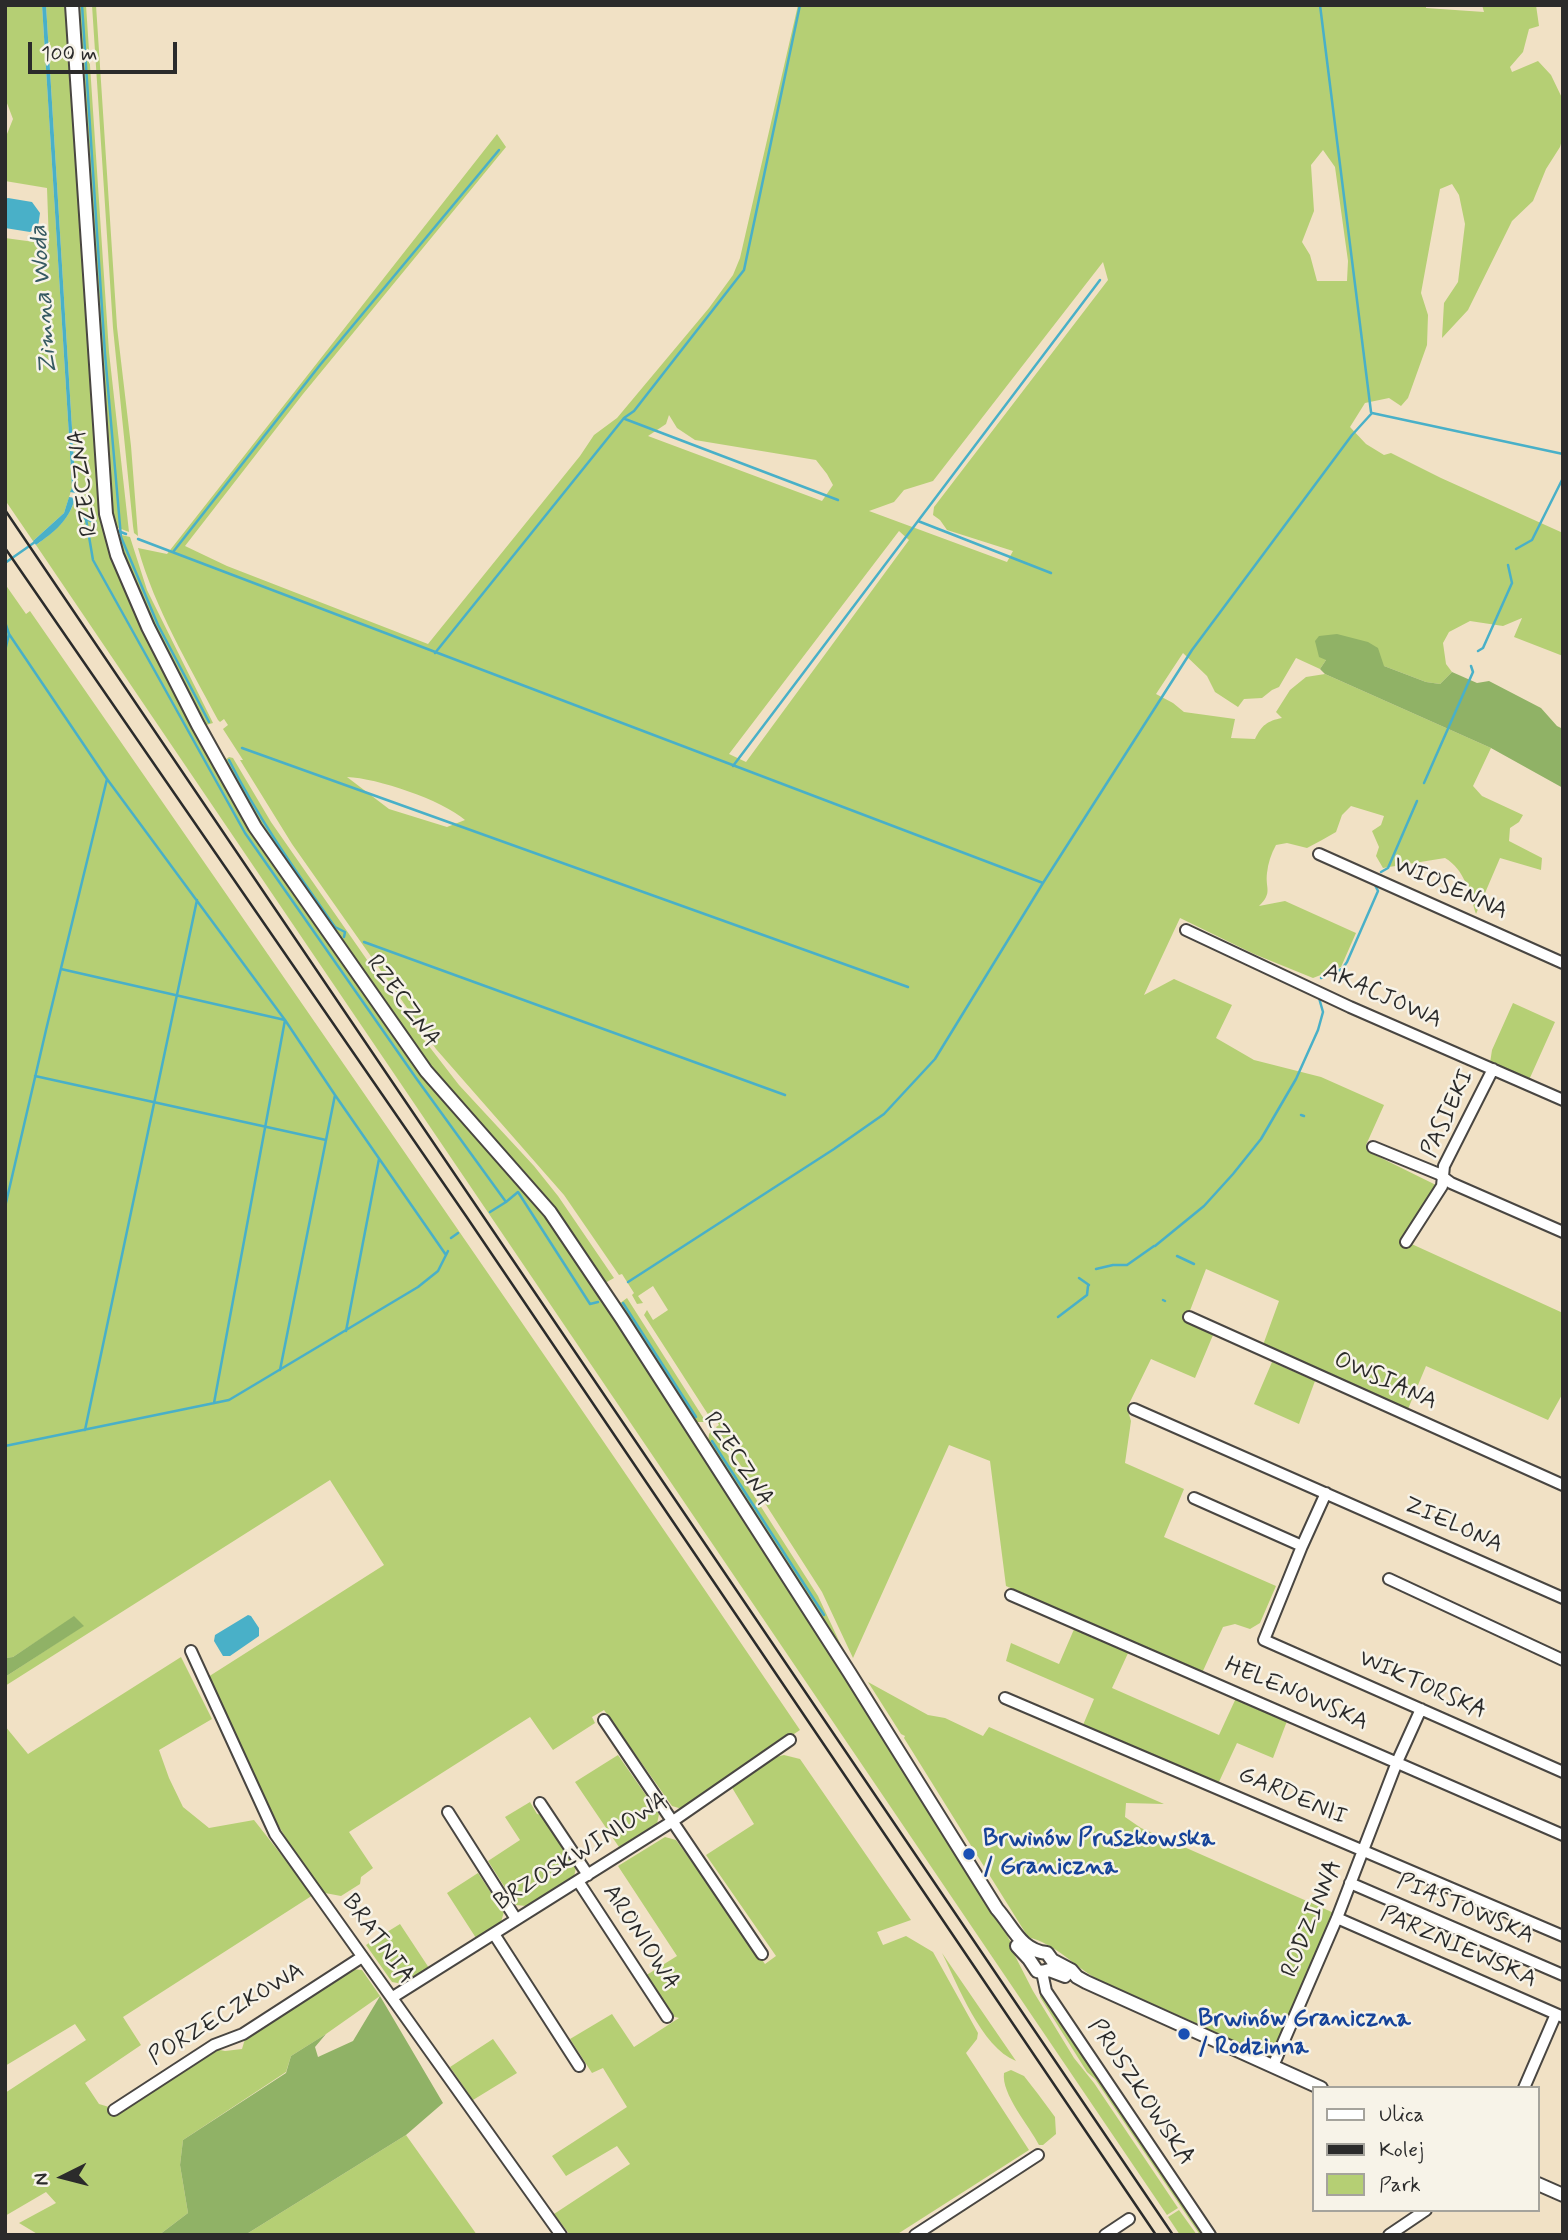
<!DOCTYPE html>
<meta charset="utf-8">
<style>
body{margin:0}
#map{position:relative;width:1568px;height:2240px;overflow:hidden;background:#f1e1c5;font-family:Mynerve,sans-serif}
canvas{display:block}
.frame{position:absolute;inset:0;border:7px solid #2b2b2b;pointer-events:none}
.legend{position:absolute;left:1312px;top:2086px;width:228px;height:126px;box-sizing:border-box;background:#f7f3e8;border:2px solid #a5a39c;margin:0;padding:9px 12px;list-style:none;font-size:21px;color:#2b2b2b}
.legend li{display:flex;align-items:center;gap:14px;height:35px}
.legend b{width:35px;border:2px solid #a5a39c}
.north{position:absolute;left:28px;top:2142px;width:70px;height:70px;-webkit-text-stroke:5px #f7f3e8;paint-order:stroke;rotate:264deg;font-size:19px;font-weight:700;line-height:28px;text-align:center;color:#2b2b2b}
.north::after{content:'';display:block;margin:auto;width:24px;height:32px;background:#2b2b2b;clip-path:polygon(50% 0,100% 100%,50% 72%,0 100%)}
.scale{position:absolute;left:28px;top:42px;width:149px;height:32px;box-sizing:border-box;border:4px solid #2b2b2b;border-top:0;padding-left:9px;font-size:21px;line-height:24px;white-space:nowrap;color:#2b2b2b;-webkit-text-stroke:5px #f7f3e8;paint-order:stroke}
</style>
<div id="map">
<canvas width="1568" height="2240"></canvas>
<div class="frame"></div>
<ul class="legend">
<li><b style="height:9px;background:#fff"></b>Ulica</li>
<li><b style="height:9px;background:#2b2b2b"></b>Kolej</li>
<li><b style="height:19px;background:#b5cf74"></b>Park</li>
</ul>
<div class="north">N</div>
<div class="scale">100 m</div>
</div>
<script>
const ctx = document.querySelector('canvas').getContext('2d');
ctx.lineJoin = 'round';
function paint(path, color) { ctx.fillStyle = color; ctx.fill(path, 'evenodd'); }
function strokePath(path, color, width, dash) { ctx.strokeStyle = color; ctx.lineWidth = width; ctx.lineCap = dash ? 'butt' : 'round'; ctx.setLineDash(dash || []); ctx.stroke(path); }
function label(font, color, halo, rows, align = 'center') {
  ctx.font = font + ' Mynerve,sans-serif'; ctx.lineWidth = 5; ctx.setLineDash([]); ctx.textBaseline = 'middle'; ctx.strokeStyle = halo; ctx.fillStyle = color; for (const [text, x, y, turn = 0] of rows) {
    ctx.save(); ctx.translate(x, y); ctx.rotate((+turn || 0) * Math.PI / 180); ctx.textAlign = isNaN(turn) ? turn : align; if (halo) ctx.strokeText(text, 0, 0); ctx.fillText(text, 0, 0); ctx.restore();
  }
}
const green = new Path2D(`
 M5,5H42L69,436L72,488L64,513L33,541L5,500V238L49,244L47,188L5,181V139L13,119L5,98Z
 M46,5H67L103,523L254,836L391,1032L533,1199L573,1254L836,1660L994,1912L1014,1948L1012,1950L1033,1991L1074,2058L1094,2083L1178,2208L1167,2215L36,545C55,531 72,518 76,493Z
 M78,5H86L109,352L129,532L116,527L112,506Z
 M92,5H96L117,327L131,446L138,536L134,533L133,526L113,328Z
 M798,5H1426V8L1484,12L1482,5H1536L1539,26L1529,29L1523,52L1510,67L1512,72L1538,61L1551,75L1563,100V136L1560,147L1546,169L1533,201L1512,221L1468,310L1442,338L1444,303L1458,282L1465,224L1459,195L1452,184L1440,189L1421,293L1428,315L1427,345L1408,398L1401,406L1389,398L1365,403L1350,427L1366,444L1384,455L1391,453L1441,478L1563,533V656L1514,637L1522,618L1503,626L1470,621L1449,632L1443,643L1446,664L1452,672L1440,684L1426,682L1384,666L1326,660L1320,669L1296,658L1279,687L1272,690L1262,698L1244,699L1238,707L1215,692L1207,676L1183,653L1156,694L1173,703L1184,712L1235,719L1231,738L1255,739C1262,725 1267,721 1282,718L1276,712L1290,690L1306,677L1325,674L1491,748L1473,786L1482,796L1523,815L1519,822L1510,828L1509,841L1542,858L1541,870L1500,858L1476,914C1469,892 1465,870 1445,858L1383,868L1376,856L1379,847L1372,831L1381,825L1384,816L1351,806L1342,815L1336,832L1322,840L1307,848L1287,843L1276,845C1271,854 1268,863 1267,873C1265,889 1273,892 1259,906L1285,901L1356,933L1341,967L1313,978L1254,954L1180,918L1144,995L1174,979L1232,1005L1216,1038L1254,1060L1321,1077L1384,1105L1366,1145L1369,1152L1438,1186L1405,1241L1563,1313V1393L1548,1420L1426,1366L1408,1409L1263,1345L1279,1301L1206,1269L1186,1321L1213,1335L1195,1378L1151,1359L1127,1408L1131,1421L1125,1463L1184,1489L1164,1537L1276,1586L1260,1623L1250,1629L1235,1624L1223,1627L1202,1673L1006,1586L990,1461L949,1445L853,1658L822,1592L716,1427L719,1425L715,1418L711,1419L644,1315L647,1310L653,1320L668,1310L653,1286L638,1296L643,1303L637,1304L632,1295L634,1293L622,1274L619,1275L564,1195L436,1049L292,844L240,760H243L223,729L228,725L224,719L220,722L218,720C189,665 155,609 138,548L167,554L497,134L506,147L303,394L185,546L227,566L428,644L580,456L594,435L617,418L709,308L733,275L740,258ZM1323,150L1335,167L1348,261L1347,281H1317L1310,255L1302,242L1314,211L1311,165ZM1103,262L1108,280L934,507L933,515L940,520L947,530L1013,551L1007,562L869,511L894,502L904,490L933,481ZM669,415L677,428L695,440L816,460L827,474L833,485L822,501L648,436L666,424ZM899,531L909,540L746,762L729,754ZM347,777C377,778 442,800 465,820L447,827L389,809Z
 M117,534L130,537L147,590L213,723L206,725C174,663 135,601 117,534Z
 M5,584L26,614L30,611C288,983 546,1355 800,1730L682,1809L672,1806L604,1710L592,1717L595,1723L553,1750L530,1717L349,1832L373,1868L361,1877L360,1884L341,1896L325,1893C272,1830 242,1752 208,1677L384,1565L330,1480L5,1686V1677L83,1626L74,1617L13,1657L5,1658Z
 M229,757L233,758L271,822L411,1023L459,1085L534,1166L558,1196L614,1278L605,1283L555,1210L527,1174L455,1096L414,1045L279,854L256,817L225,760Z
 M1513,1003L1555,1022L1529,1080L1490,1063L1492,1050Z
 M627,1298L706,1422H695L619,1304Z
 M1272,1362L1315,1381L1299,1424L1254,1404Z
 M712,1430L818,1596L847,1658L708,1444L709,1434Z
 M1075,1627L1129,1651L1112,1688L1219,1735L1236,1698L1287,1721L1273,1758L1237,1743L1218,1784L1083,1725L1094,1699L1006,1661L1011,1643L1059,1664Z
 M181,1657L212,1719L159,1750L169,1778L183,1807L209,1828L254,1820L313,1895L123,2017L141,2045L85,2083L99,2104L109,2107L115,2114L215,2049L225,2051L242,2049L245,2039L351,1969L362,1970L380,1996L326,2034L291,2056L286,2072L183,2140L180,2165L188,2213L159,2235H39L19,2223L56,2203L46,2192L5,2216V2093L86,2040L75,2024L5,2066V1726L28,1754Z
 M868,1682L928,1715L945,1718L983,1736L989,1727L1164,1804L1126,1803L1125,1817L1141,1828L1334,1913L1274,2058L1099,1980C1073,1966 1058,1945 1028,1937L904,1738L905,1736L901,1734Z
 M618,1755L659,1814L657,1824L619,1847L575,1782Z
 M784,1755L800,1759L911,1920L877,1932L883,1945L906,1936L933,1952L978,2033L977,2039L966,2053L1029,2150L896,2235H570L554,2214L630,2164L617,2146L566,2176L552,2156L627,2107L603,2068L592,2073L570,2039L612,2014L634,2047L679,2018L671,2016L645,1976L677,1956L618,1866L665,1837L676,1840L765,1964L776,1956L706,1855L754,1824L731,1786L776,1757Z
 M530,1802L537,1814L543,1815L576,1867L574,1877L526,1906L516,1905L488,1861L520,1840L505,1817Z
 M478,1873L504,1912L501,1922L476,1938L447,1893Z
 M400,1924L429,1968L403,1984L392,1982L366,1945Z
 M942,1953L1016,2061C981,2047 958,1985 942,1953Z
 M1041,1991L1205,2235H1200L1095,2079L1087,2072L1040,1997Z
 M493,2039L517,2073L473,2100L450,2067Z
 M1011,2070L1024,2076L1038,2094L1055,2117L1056,2134L1043,2145H1039C1030,2127 1001,2094 1004,2073Z
 M406,2135L477,2235H245Z
 M1179,2210L1197,2235H1180L1168,2217Z`);
const forest = new Path2D(`
 M1337,634L1368,642L1378,648L1384,666L1426,682L1440,684L1452,672L1477,683L1489,681L1541,708L1557,726L1563,729V788L1491,748L1325,674L1320,669L1326,660L1319,657L1315,641L1319,636Z
 M74,1616L84,1626L5,1677V1658L13,1657Z
 M380,1996L443,2103L406,2135L245,2235H159L188,2213L180,2165L183,2140L286,2073L291,2056L326,2034L315,2047L318,2057L353,2041Z`);
const water = new Path2D(`
 M42,5H46L76,493L70,492L72,488L69,436Z
 M8,198L32,202L40,213L38,227L30,232L5,228V199Z
 M69,497L75,498C69,521 54,532 36,545L33,541L64,513Z
 M248,1615L251,1616L259,1628V1636L230,1656H223L214,1641L215,1635Z`);
const stream = new Path2D(`
 M82,5L105,354L121,537L158,625L209,722
 M1320,5L1371,412
 M625,419L838,500
 M84,518L96,523
 M86,519L93,560L245,833L416,1078L506,1202L518,1192L590,1304L598,1302
 M918,521L1051,573
 M118,531L126,534
 M138,539L1043,883
 M1516,549L1532,540L1563,478
 M173,552L320,365L499,150
 M5,563L35,542
 M5,622L9,634L5,651
 M9,634L107,779L285,1020L335,1095L446,1255
 M1478,651L1483,648L1512,583L1508,565
 M435,653L624,418L634,411L744,270L800,5
 M242,748L908,987
 M229,760C259,820 297,873 335,927L345,932L344,937
 M733,766L1100,280
 M1424,783L1473,672L1471,666
 M1381,872L1388,868L1417,801
 M364,942L785,1095
 M61,969L285,1020L214,1403
 M1321,978L1342,969L1347,962L1378,891L1375,885
 M35,1076L326,1140
 M1301,1115L1304,1116
 M5,1207L46,1030L107,779
 M490,1212L506,1202
 M451,1238L458,1233
 M1155,1246L1204,1206L1233,1174L1261,1139L1296,1079L1318,1030L1323,1012L1319,998
 M1177,1256L1194,1264
 M1096,1269L1113,1265H1127L1154,1246
 M1079,1278L1089,1285
 M628,1282L834,1149L884,1114L935,1059L1043,883L1192,650L1352,435L1372,413L1563,454
 M1163,1300L1165,1301
 M623,1303L696,1417
 M1058,1317L1087,1295L1088,1286
 M346,1331L379,1159
 M280,1370L335,1095
 M85,1430L197,900
 M712,1441L824,1615
 M5,1446L229,1400L418,1287L438,1271L448,1251`);
const minor = new Path2D(`
 M1319,854L1563,963
 M1186,930L1350,1007L1563,1100
 M1373,1147L1439,1174L1451,1183L1563,1232
 M1406,1242L1442,1186L1444,1166L1493,1069
 M1189,1317L1563,1485
 M1134,1409L1563,1598
 M1194,1498L1302,1546L1326,1493
 M1302,1546L1264,1640L1563,1772
 M1389,1579L1563,1660
 M1011,1595L1563,1835
 M191,1651L275,1834L561,2235
 M1005,1698L1563,1936
 M604,1720L762,1954
 M540,1803L588,1875
 M448,1812L516,1919
 M578,1881L667,2017
 M1350,1883L1563,1975
 M1337,1918L1563,2017
 M494,1934L579,2066
 M1042,1972L1046,1991L1210,2235
 M393,1997L673,1821L790,1740
 M1273,2066L1337,1918L1397,1762L1421,1709
 M1524,2088L1556,2014
 M114,2110L214,2045L243,2034L362,1957
 M915,2235L1038,2155
 M1105,2235L1129,2219
 M1389,2235L1426,2210`);
const tertiary = new Path2D(`
 M72,5L106,514L117,555L148,627L198,725L255,827L426,1071L550,1212L622,1319L849,1672L997,1909C1013,1927 1021,1951 1047,1953L1052,1960L1071,1970L1077,1977L1086,1982L1321,2088
 M1017,1946L1029,1959L1037,1971L1042,1972L1049,1970L1065,1976
 M1538,2184L1563,2195`);
const rail = new Path2D(`
 M5,510L1173,2235
 M5,548L466,1216L1156,2235`);
const markers = [
 [969,1854,7,"#1a4fb4"],
 [1184,2034,7,"#1a4fb4"]
];
const streetNames = [
 ["RZECZNA",85,483,-97],
 ["WIOSENNA",1450,889,24],
 ["AKACJOWA",1382,997,24],
 ["RZECZNA",402,1002,54],
 ["PASIEKI",1449,1114,-65],
 ["OWSIANA",1385,1382,24],
 ["RZECZNA",737,1460,57],
 ["ZIELONA",1453,1526,24],
 ["WIKTORSKA",1422,1686,24],
 ["HELENOWSKA",1296,1695,23],
 ["GARDENII",1292,1797,23],
 ["BRZOSKWINIOWA",582,1853,-32],
 ["PIASTOWSKA",1465,1910,23],
 ["RODZINNA",1313,1919,-68],
 ["ARONIOWA",640,1938,57],
 ["BRATNIA",377,1940,54],
 ["PARZNIEWSKA",1458,1948,24],
 ["PORZECZKOWA",227,2015,-31],
 ["PRUSZKOWSKA",1140,2093,56]
];
const transitNames = [
 ["Brwinów Pruszkowska",983,1840],
 ["/ Graniczna",983,1868],
 ["Brwinów Graniczna",1198,2020],
 ["/ Rodzinna",1198,2048]
];
const waterNames = [
 ["Zimna Woda",45,300,-94]
];
paint(green, '#b5cf74');
paint(forest, '#90b266');
paint(water, '#49b0c8');
strokePath(stream, '#49b0c8', 2.5);
strokePath(minor, '#494642', 14);
strokePath(tertiary, '#494642', 16);
strokePath(minor, '#fff', 10);
strokePath(tertiary, '#fff', 12);
strokePath(rail, '#2b2b2b', 2.5);
for (const [x, y, r, color] of markers) { const dot = new Path2D(); dot.arc(x, y, r, 0, 2 * Math.PI); ctx.fillStyle = color; ctx.fill(dot); strokePath(dot, '#f7f3e8', 2.5); }
label('24px', '#2b2b2b', '#f7f3e8', streetNames);
label('bold 24px', '#164399', '#f7f3e8', transitNames, 'left');
label('italic 26px', '#365a62', '#f7f3e8', waterNames);
</script>
